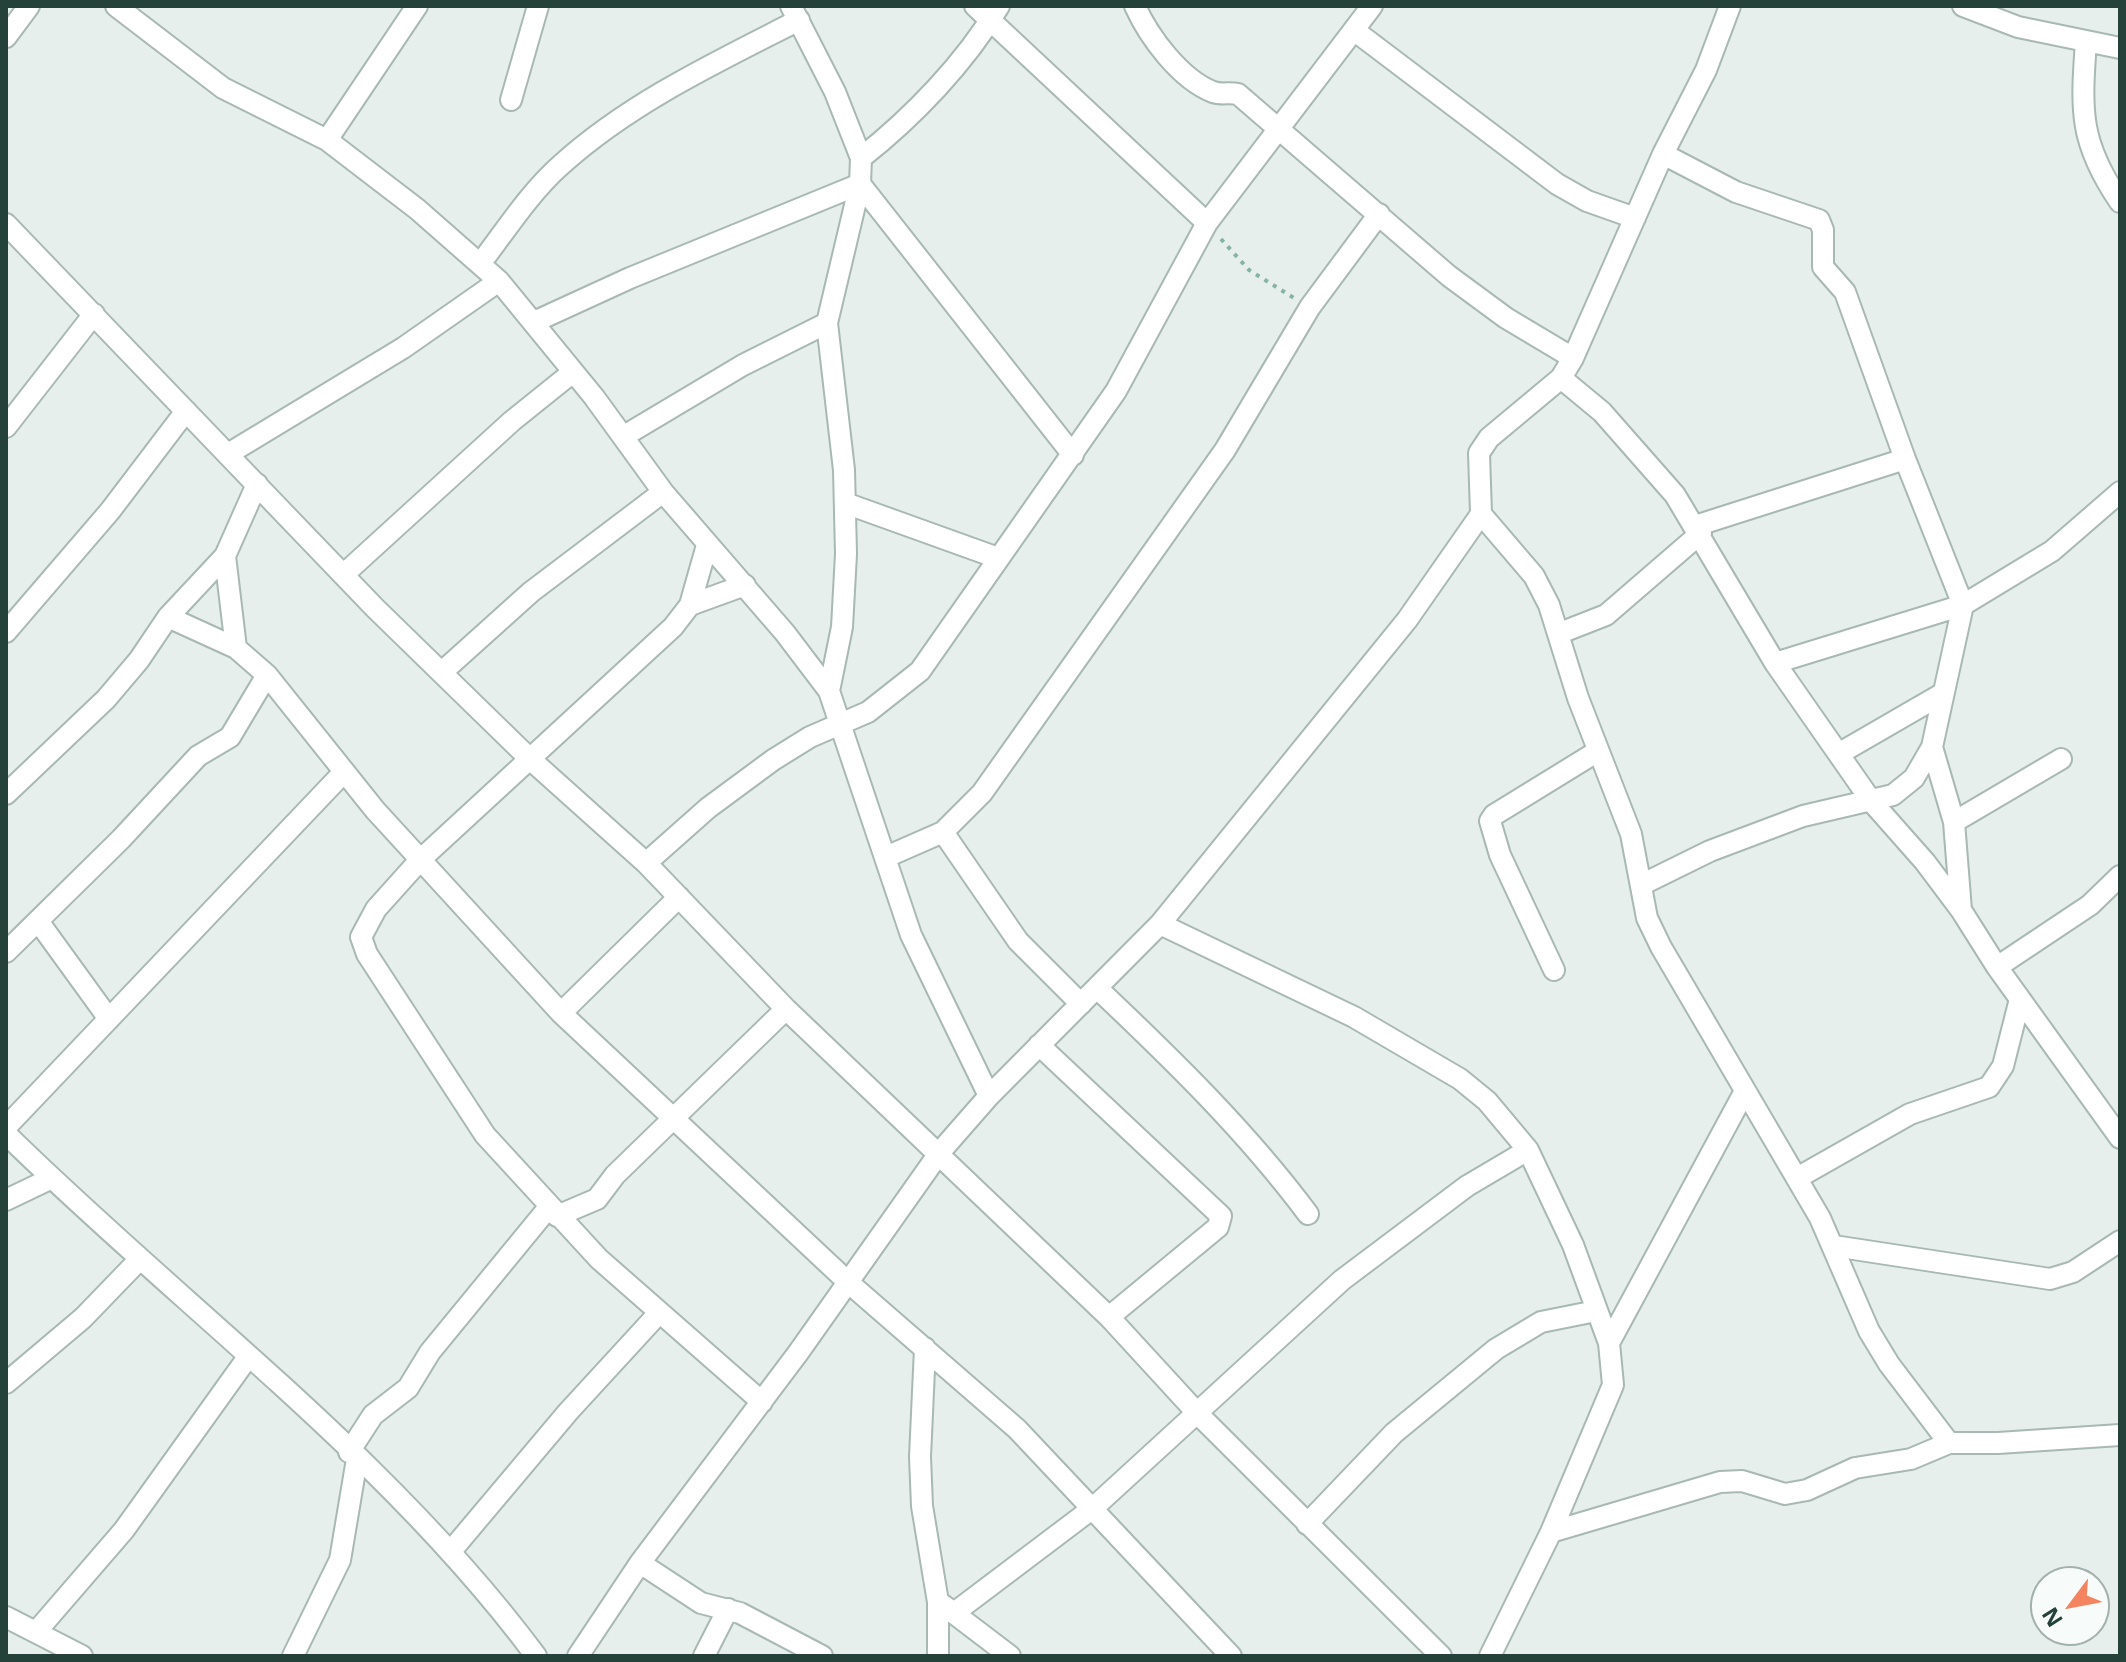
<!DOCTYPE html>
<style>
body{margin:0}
#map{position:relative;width:2126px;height:1662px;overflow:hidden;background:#e6efeb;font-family:"Noto Sans",sans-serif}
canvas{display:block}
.frame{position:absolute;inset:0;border:8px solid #24423a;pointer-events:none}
.north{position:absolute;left:2030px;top:1566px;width:80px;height:80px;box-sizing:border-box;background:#f7fbf9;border:2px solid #a3b1ad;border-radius:50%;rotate:238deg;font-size:22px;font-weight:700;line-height:32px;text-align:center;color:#24423a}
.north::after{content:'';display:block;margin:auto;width:28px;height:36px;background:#f4845f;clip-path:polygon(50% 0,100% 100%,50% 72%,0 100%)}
</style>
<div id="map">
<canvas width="2126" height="1662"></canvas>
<div class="frame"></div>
<div class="north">N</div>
</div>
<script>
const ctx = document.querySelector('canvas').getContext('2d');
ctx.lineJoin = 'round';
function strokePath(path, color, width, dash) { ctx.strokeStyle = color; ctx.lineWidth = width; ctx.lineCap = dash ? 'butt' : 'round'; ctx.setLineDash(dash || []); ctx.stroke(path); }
const path = new Path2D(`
 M1221,239L1249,270L1294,298`);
const minor = new Path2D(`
 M116,6L223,88L327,140L417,209L499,281L594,397L663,492L785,633L829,691
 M791,6L835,92L861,158L860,184L827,323L844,470L846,554L842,627L829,691L911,935L989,1096
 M975,6L1207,223
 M1135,6C1149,37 1180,79 1213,92C1222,95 1229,92 1238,94L1449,276L1506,318L1573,358
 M1963,6L2018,27L2120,48
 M1355,31L1557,184L1587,201L1635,218
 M6,37L29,6
 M2086,41C2081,111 2079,142 2120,202
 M511,100L538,6
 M327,140L417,6
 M1663,154L1736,192L1819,220L1823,230V267L1845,292L1905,459L1963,605L1932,747L1954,822L1961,910
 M861,158C913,117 965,63 999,6
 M6,224L375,608L530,759L646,863L786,1009L1109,1317L1199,1415L1441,1656
 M480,264C506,230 530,192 562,164C631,102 717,62 799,20
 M534,322L630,278L860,184L1073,455
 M1561,378L1602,412L1675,495L1775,663L1872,802L1925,862L1961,910L1997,967L2120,1138
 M6,427L94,314
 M624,436L743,365L827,323
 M228,454L403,348L499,281
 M845,503L998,558
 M1481,514L1534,576L1549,605L1578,698L1631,834L1647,918L1661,947L1820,1218L1869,1331L1889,1364L1949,1443
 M1695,526L1905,459
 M707,545L690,605L673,627L420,860L376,909L361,937L367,954L485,1135L599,1259L762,1402
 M225,556L236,648
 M343,575L512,421L573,372
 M690,605L745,585
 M168,617L236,648L267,675L375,810L561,1013L849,1283L1017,1429L1231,1656
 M6,632L110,511L186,411
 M1560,633L1606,615L1701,533
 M1775,663L1963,605L2052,551L2120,492
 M442,672L531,592L663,492
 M1840,753L1942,694
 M6,794L106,699L139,660L168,617L225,556L257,484
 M1954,822L2061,759
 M943,832L1018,941L1081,1004
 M886,857L943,832L982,793L1225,450L1310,307L1379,214
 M646,863L708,808L773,760L810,737L868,712L920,671L1116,391L1207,223L1372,6
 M1641,885L1710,851L1803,816L1893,795L1914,778L1932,747
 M38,921L109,1019
 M1160,924L1354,1017L1460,1079L1487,1101L1528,1150L1573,1245L1609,1343L1613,1385L1551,1532L1490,1656
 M6,952L121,839L198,756L230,737L267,675
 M1997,967L2090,905L2120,876
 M1554,970L1500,855L1490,821L1494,815L1598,751
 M1097,988C1173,1060 1246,1131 1308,1214
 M561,1013L679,897
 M1039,1045L1221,1216L1218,1227L1109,1317
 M6,1127L344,772
 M6,1134C182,1307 388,1457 536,1656
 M1797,1178L1910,1114L1989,1087L2003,1066L2020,999
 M6,1200L52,1178
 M557,1216L597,1199L615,1175L786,1009
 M1834,1246L2050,1279L2073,1272L2120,1241
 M1609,1343L1745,1091
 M925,1348L920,1457L922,1506L938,1602V1656
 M6,1383L83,1318L139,1260
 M349,1452L373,1415L408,1388L430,1352L549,1207
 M1307,1524L1394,1433L1496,1349L1541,1322L1596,1311
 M1551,1532L1720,1482L1742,1481L1785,1494L1807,1490L1855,1468L1911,1459L1949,1443H1998L2120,1435
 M451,1551L568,1412L658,1314
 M640,1563L701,1603L740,1613L822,1656
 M943,1605L1010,1656
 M954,1613L1093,1508L1342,1280L1467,1186L1528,1150
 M6,1617L82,1656
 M36,1632L124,1530L248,1357
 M293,1656L340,1560L357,1459
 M578,1656L640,1563L798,1353L940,1152L989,1096L1160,924L1407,620L1481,514L1479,453L1489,438L1561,378L1573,358L1663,154L1706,70L1730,6
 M704,1656L728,1609`);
strokePath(minor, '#a8b8b2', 24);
strokePath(path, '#86b3a5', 4, [4, 6]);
strokePath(minor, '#fff', 20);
</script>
